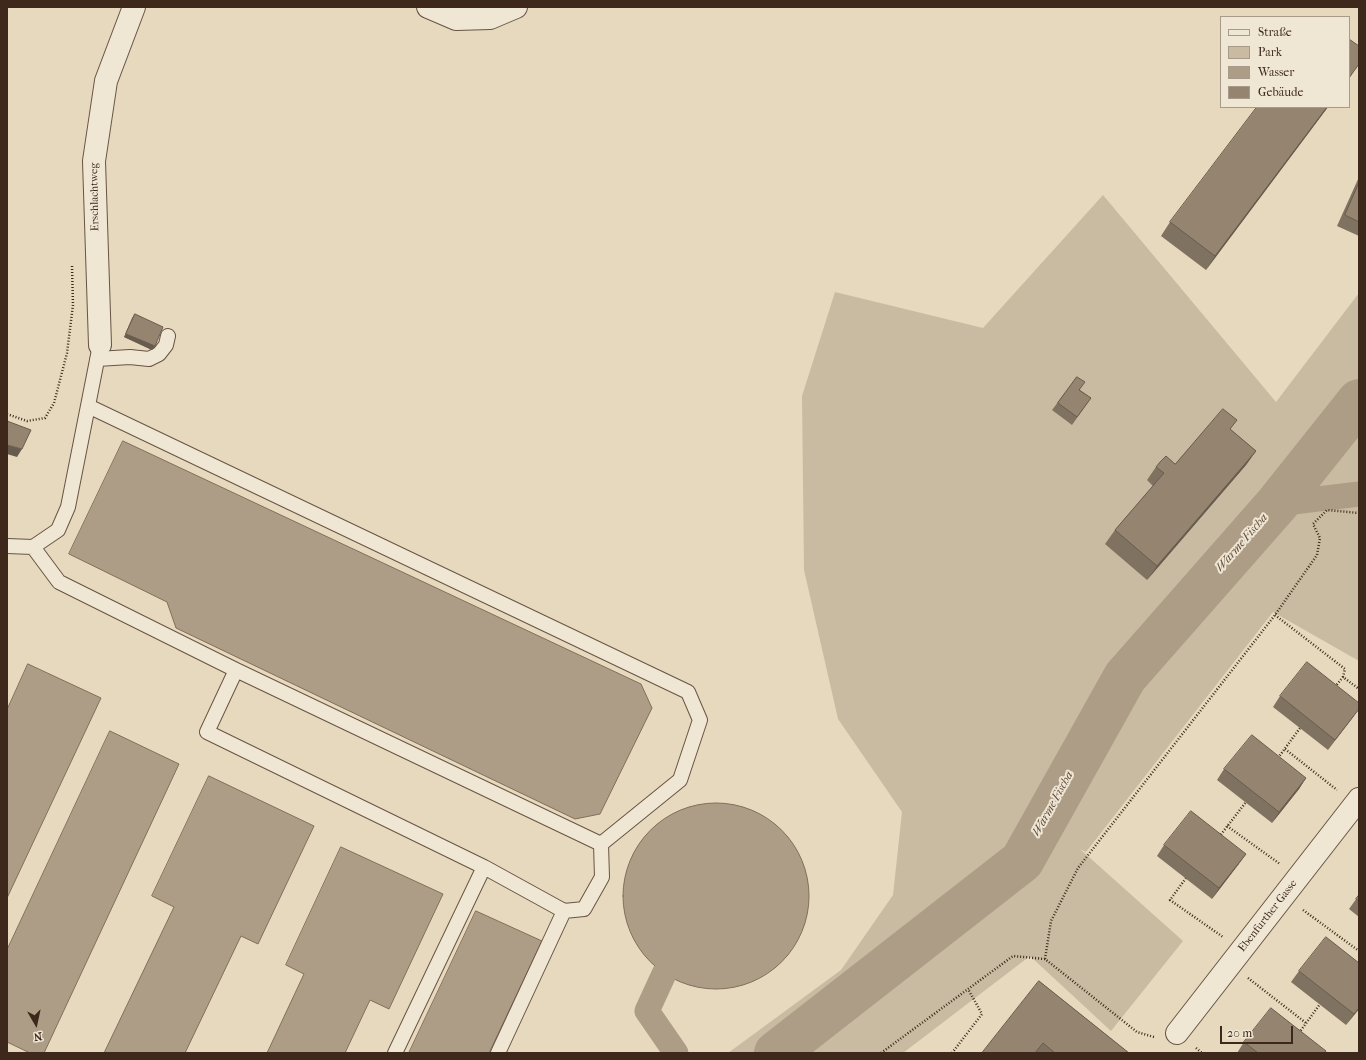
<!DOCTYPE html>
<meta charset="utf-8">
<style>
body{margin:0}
#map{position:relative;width:1366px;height:1060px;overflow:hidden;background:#e6d9bd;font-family:"IM FELL French Canon",serif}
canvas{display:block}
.frame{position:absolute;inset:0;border:8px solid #3e281c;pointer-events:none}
.legend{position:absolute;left:1220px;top:16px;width:130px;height:92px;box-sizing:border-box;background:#efe6d4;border:1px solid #a89a8a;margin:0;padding:5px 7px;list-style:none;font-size:12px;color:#3e281c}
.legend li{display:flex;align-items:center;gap:8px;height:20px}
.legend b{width:20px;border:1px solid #a89a8a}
.north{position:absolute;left:16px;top:1004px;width:40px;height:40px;-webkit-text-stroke:3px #efe6d4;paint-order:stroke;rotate:171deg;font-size:11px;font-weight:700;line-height:16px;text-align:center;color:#3e281c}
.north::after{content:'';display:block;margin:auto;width:14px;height:18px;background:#3e281c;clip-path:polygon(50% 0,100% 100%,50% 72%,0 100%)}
.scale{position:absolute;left:1220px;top:1026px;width:73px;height:18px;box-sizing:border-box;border:2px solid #3e281c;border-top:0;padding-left:5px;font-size:12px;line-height:14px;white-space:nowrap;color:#3e281c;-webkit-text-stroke:3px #efe6d4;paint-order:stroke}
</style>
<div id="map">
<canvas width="1366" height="1060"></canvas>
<div class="frame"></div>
<ul class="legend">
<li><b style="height:5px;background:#efe6d4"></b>Straße</li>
<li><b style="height:11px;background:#c9bba2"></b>Park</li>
<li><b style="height:11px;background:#ad9d86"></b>Wasser</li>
<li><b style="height:11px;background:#958470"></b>Gebäude</li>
</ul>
<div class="north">N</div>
<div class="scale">20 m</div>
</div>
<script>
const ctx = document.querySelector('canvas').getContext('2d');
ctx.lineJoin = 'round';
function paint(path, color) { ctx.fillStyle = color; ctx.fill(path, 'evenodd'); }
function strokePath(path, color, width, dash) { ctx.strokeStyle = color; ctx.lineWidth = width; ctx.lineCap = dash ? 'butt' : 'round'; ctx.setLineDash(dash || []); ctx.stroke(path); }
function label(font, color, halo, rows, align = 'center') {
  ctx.font = font + ' "IM FELL French Canon",serif'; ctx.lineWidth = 4; ctx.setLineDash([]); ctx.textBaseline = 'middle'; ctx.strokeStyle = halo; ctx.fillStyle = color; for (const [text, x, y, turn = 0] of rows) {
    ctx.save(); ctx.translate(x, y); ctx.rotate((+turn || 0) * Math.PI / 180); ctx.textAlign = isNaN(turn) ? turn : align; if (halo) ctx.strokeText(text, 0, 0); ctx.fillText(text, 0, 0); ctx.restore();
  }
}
const green = new Path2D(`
 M1103,195L1276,402L1359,293V661L1273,612L1086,852L1080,849L1183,941L1111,1031L1030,956L903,1053H728L841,970L893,895L902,812L838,719L804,570L802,396L835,292L983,328Z`);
const water = new Path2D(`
 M123,441L641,684L652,708L600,814L575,819L176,628L167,602L69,554Z
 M28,664L101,698L7,898V710Z
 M110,731L179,764L44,1053H30L7,1042V950Z
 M209,776L314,826L258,944L241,936L185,1053H104L174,907L152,896Z
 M623 896a93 93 0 1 1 186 0a93 93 0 1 1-186 0Z
 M341,847L443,894L389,1009L370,1000L345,1053H267L304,974L286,965Z
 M476,911L542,941L489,1053H409Z`);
const canal = new Path2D(`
 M1277,504L1359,494
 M664,974L647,1011L676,1053`);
const river = new Path2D(`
 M776,1053L1022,861L1125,677L1277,504L1359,401`);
const path = new Path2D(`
 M7,414L27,421L45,418L54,403L67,353L73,305L72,266
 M1275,615L1345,669L1343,677
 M1335,687L1343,677L1359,689
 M1285,749L1337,790
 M1278,758L1300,728
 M1227,826L1280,864
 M1219,837L1246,802
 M1186,878L1170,900L1223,937
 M1303,910L1359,951
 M1045,959L1051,921L1078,868L1275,615L1317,555L1320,538L1313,524L1327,510L1359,513
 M1248,978L1306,1023
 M1299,1033L1320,1004
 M1196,1048L1202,1053
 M881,1053L1013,956L1045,959L1137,1032L1154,1037
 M952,1053L982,1014L968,989`);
const service = new Path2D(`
 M97,359L130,357L149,359L159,354L166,345L168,336
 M7,546L33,547L58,530L68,507L100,345
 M33,547L59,582L236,670L601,844L680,780L700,720L688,692L88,406
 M236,670L207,732L484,867L395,1053
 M484,867L564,911L584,909L602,877L601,844
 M498,1053L564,911`);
const minor = new Path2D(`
 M428,7L456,19L490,18L516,7
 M100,345L94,161L106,81L134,7
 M1177,1033L1359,799`);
const wall = new Path2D(`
 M1328,107L1206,270L1161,236L1170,222Z
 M1359,177V236L1337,226Z
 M135,314L155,346L152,350L124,337L132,318Z
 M1077,377L1080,390L1091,398L1072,425L1052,410Z
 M1230,429L1256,451L1246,465L1147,580L1105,544L1115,530L1153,486L1147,480L1156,467L1175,464Z
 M1280,696L1354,716L1328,750L1273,707Z
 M1224,769L1306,778L1299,789L1272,823L1217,780Z
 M1164,845L1246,854L1238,865L1212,899L1157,856Z
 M1359,895V917L1349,909Z
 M1359,963V1009L1346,1025L1291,982L1299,971Z
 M1039,981L1129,1053H982Z
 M1244,1042L1325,1053H1237Z`);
const shadedWall = new Path2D(`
 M1327,107H1328L1206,270L1215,256Z
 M126,334L155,346L152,350L124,337Z
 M7,445L22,449L17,457L7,454Z
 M1256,451L1246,465L1147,580L1157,566Z
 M1306,778L1299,789L1272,823L1279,812Z
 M1246,854L1238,865L1212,899L1219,888Z
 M1359,1008V1009L1346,1025L1354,1014Z`);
const building = new Path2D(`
 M1349,39L1359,46V64L1349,78Z
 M1257,107H1327L1215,256L1170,222Z
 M1359,183V222L1345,215Z
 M135,314L163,327L155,346L126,334Z
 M1077,377L1085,382L1079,390L1091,398L1077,417L1058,403Z
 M1223,409L1237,420L1230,429L1256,451L1157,566L1115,530L1164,473L1156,467L1160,462L1166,456L1175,464Z
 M7,421L31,430L22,449L7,445Z
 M1307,662L1359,703V709L1335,740L1280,696Z
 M1252,735L1306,778L1279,812L1224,769Z
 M1191,811L1246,854L1219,888L1164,845Z
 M1359,895V901L1356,899Z
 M1326,937L1359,963V1008L1354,1014L1299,971Z
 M1039,981L1129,1053H1055L1043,1043L1035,1053H982Z
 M1271,1008L1326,1051L1325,1053H1258L1244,1042Z`);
const streetNames = [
 ["Erschlachtweg",95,197,-91],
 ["Ebenfurther Gasse",1268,916,-52]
];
const waterNames = [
 ["Warme Fischa",1242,543,-49],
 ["Warme Fischa",1053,804,-61]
];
paint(green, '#c9bba2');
paint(water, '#ad9d86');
strokePath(water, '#816e5c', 1);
strokePath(canal, '#ad9d86', 25);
strokePath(river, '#ad9d86', 44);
strokePath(service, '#685444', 16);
strokePath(minor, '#685444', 24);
strokePath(path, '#3e281c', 2.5, [1, 2]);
strokePath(service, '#efe6d4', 14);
strokePath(minor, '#efe6d4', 22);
paint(wall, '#807260');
paint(shadedWall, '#685c4e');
paint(building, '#958470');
strokePath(building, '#685c4e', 1);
label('11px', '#3e281c', '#efe6d4', streetNames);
label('italic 12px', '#5f4b3c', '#efe6d4', waterNames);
</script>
